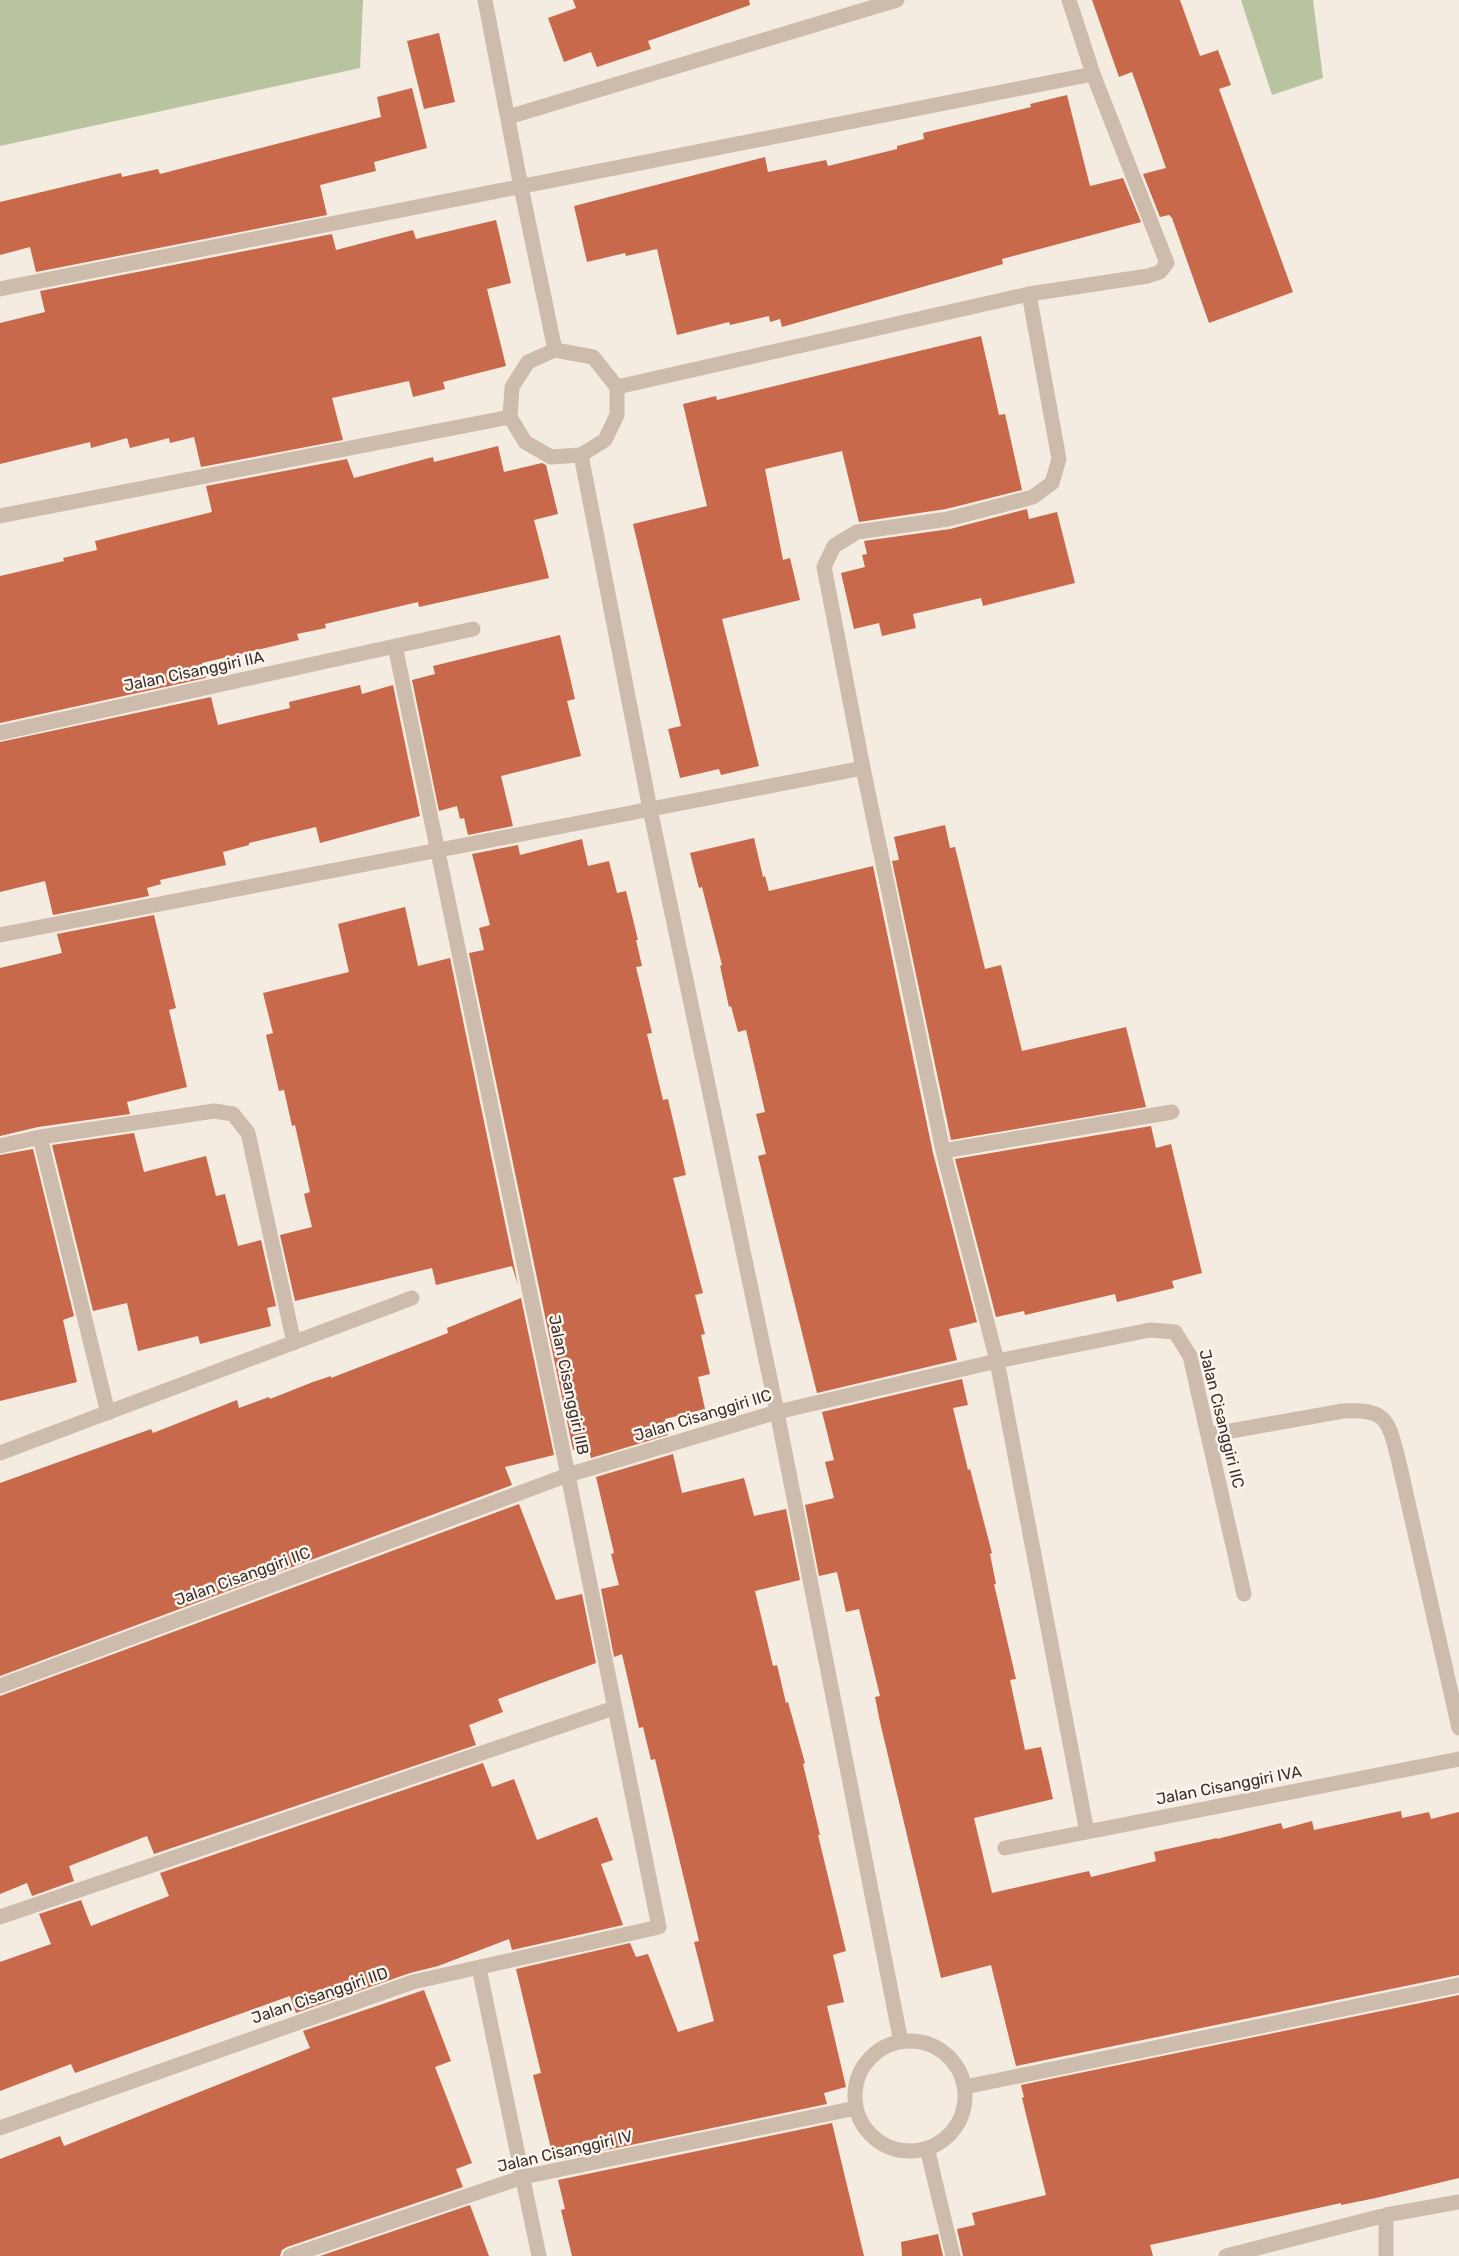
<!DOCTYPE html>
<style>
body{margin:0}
canvas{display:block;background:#f4ebe1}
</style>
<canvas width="1459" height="2256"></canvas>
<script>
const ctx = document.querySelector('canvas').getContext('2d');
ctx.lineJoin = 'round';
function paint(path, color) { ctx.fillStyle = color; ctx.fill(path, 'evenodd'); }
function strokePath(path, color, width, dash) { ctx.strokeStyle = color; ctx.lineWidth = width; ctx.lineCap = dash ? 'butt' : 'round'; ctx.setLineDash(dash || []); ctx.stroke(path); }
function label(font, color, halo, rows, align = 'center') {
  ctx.font = font + ' Rubik,sans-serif'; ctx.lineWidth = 5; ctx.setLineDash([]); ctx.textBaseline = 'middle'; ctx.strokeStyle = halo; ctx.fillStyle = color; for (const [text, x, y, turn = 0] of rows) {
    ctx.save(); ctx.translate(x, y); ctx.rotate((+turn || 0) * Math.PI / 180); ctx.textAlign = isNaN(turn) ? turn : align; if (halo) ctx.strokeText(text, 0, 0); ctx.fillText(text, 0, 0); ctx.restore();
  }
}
const green = new Path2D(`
 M0,0H363L360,68L0,146Z
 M1241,0H1313L1323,78L1272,95Z`);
const building = new Path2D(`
 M573,0H749L750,5L648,41L651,49L597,67L591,52L564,62L548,18L576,8Z
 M1092,0H1180L1200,56L1218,50L1231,85L1219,89L1293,292L1209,323L1172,218L1169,215L1160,217L1143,174L1166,168L1132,72L1119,77Z
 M439,33L455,102L424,109L407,41Z
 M412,88L427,148L374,162L376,171L320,185L327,215L36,272L30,247L0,255V202L121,173L122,177L158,169L160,174L381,117L377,97Z
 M1067,95L1090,186L1123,178L1141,222L1002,259L1003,264L782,327L780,319L770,322L769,316L730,325L729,322L677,335L657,249L626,256L625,253L587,262L574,206L765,157L768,172L826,160L828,166L897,149V146L924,139L923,133L1031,107L1030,104Z
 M496,220L511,283L487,289L506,366L443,382L445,389L413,397L409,381L332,398L343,440L201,467L194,437L170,443L169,438L130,448L127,438L91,448L90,442L0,464V323L45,312L40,291L332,234L336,250L413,230L416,239Z
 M981,336L999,415L1005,414L1022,490L946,509L859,522L842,451L765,469L783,560L790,558L800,600L722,619L759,766L721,775L719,769L680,778L668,729L681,726L633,524L707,506L683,404L716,396L717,400Z
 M498,446L504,472L542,463L546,465L558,514L534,520L549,578L419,607L418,602L325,624L326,628L297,634L299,640L202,663L206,678L0,723V576L64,561L63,558L97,550L95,541L212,512L206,486L347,459L354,478L433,457L434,462Z
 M1027,509L1029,519L1057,512L1075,583L983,606L981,598L913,614L916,628L882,636L879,623L854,629L841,573L865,567L862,555L867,554L864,541L950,529Z
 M560,635L575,699L567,701L581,756L501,776L513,826L468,835L464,818L460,819L457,806L439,811L412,680L435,674L433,666Z
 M360,685L362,694L393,685L420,816L320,843L316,827L249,843V845L223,852L226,865L160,880L161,884L147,888L149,896L53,915L45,881L0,892V742L211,697L218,725L290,708L289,702Z
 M945,825L950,848L955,847L985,969L1001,965L1022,1051L1126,1027L1146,1107L951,1140L892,861L899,860L894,837Z
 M754,838L763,877L765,876L769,891L873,866L933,1153L977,1322L949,1329L957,1360L817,1393L758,1156L766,1154L756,1114L765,1112L746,1030L738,1032L731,1006L729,1007L720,966L722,965L702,887L699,888L690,853Z
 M582,839L588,866L609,861L617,893L626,891L638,940H636L642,966L636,967L652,1033L647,1034L663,1100L668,1099L686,1175L673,1178L703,1293L695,1295L705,1334L701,1335L710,1374L698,1377L705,1409L665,1419L668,1435L591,1458L588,1447L573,1450L469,953L484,950L479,928L490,925L472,854L518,845L520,855Z
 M405,907L418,966L450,958L518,1285L512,1266L436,1285L432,1268L295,1301L280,1235L312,1227L304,1194L310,1192L295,1125L292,1126L284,1090L279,1091L266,1035L273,1033L263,993L349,972L338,924Z
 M154,915L176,1008L169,1010L187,1087L127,1102L130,1114L38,1127L0,1136V968L62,953L57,934Z
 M1151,1126L1156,1148L1171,1144L1202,1273L1172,1281L1174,1288L1117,1302L1115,1294L1025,1315L1024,1311L996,1317L955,1159Z
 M134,1133L144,1172L206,1156L216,1196L225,1194L238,1246L261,1240L276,1306L267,1308L271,1326L200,1344L198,1336L138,1351L127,1303L93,1311L52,1145Z
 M33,1149L74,1316L63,1320L77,1382L0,1401V1155Z
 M521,1298L554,1455L505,1467L512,1485L0,1676V1483L151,1429L153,1433L237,1400L239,1408L269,1397L270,1399L313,1382L331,1376V1378L448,1333L447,1328Z
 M962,1379L968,1405L953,1408L968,1470L970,1469L992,1553L990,1554L996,1584H994L1016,1679L1010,1680L1025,1750L1041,1747L1053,1799L974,1818L992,1893L1089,1871L1091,1877L1156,1861L1154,1852L1217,1838V1839L1281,1823L1283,1829L1312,1821L1314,1830L1401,1811L1402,1818L1429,1812L1431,1819L1459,1812V1975L1016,2066L991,1965L941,1978L880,1722L875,1697L880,1696L859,1609L846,1612L837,1572L819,1576L805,1505L834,1498L825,1462L834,1460L822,1412Z
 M673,1454L682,1493L744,1478L754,1516L786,1509L800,1580L755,1591L773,1666L777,1665L786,1703L788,1702L805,1763L803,1764L820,1835H818L846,1951L833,1955L844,2002L827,2006L846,2087L824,2093L827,2104L554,2161L533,2075L541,2073L516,1969L630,1943L636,1957L648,1954L678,2032L714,2021L694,1942L699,1941L655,1759L651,1760L643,1727L639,1728L622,1654L614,1657L601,1589L619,1585L611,1554L614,1553L596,1477Z
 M519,1504L556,1600L582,1594L596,1663L498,1699L503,1712L469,1725L476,1745L154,1854L147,1836L69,1866L74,1881L32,1896L27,1883L0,1894V1696Z
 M483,1763L492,1787L514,1779L537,1840L597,1817L613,1860L601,1864L623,1925L512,1950L509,1939L438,1966L410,1973L296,2013L290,1996L75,2073L71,2064L0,2091V1962L51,1944L39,1914L81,1900L91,1926L169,1896L160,1873Z
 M424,1990L451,2061L435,2067L472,2163L456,2169L463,2187L287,2247L282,2250L280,2256H0V2159L60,2136L64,2146L310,2048L303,2031Z
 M1459,1995V2178L1376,2198L1341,2205V2203L1150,2245L1153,2256H963L957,2229L975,2225L972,2213L1046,2195L1022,2098L1024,2097L1021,2085Z
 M832,2123L864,2256H572L561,2210L565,2209L558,2180Z
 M470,2205L489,2256H320Z
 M938,2234L943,2256H902L901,2242Z`);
const minor = new Path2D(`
 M485,0L521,187L555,350
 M508,117L897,0
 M0,289L1093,74
 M1029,294L1059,459L1052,483L1033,497L948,519L857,532L834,546L824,567L863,768L943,1151L997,1361L1087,1832
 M555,350L593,357L617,387V415L605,440L581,455L551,457L525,442L510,417L512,387L528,362Z
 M617,387L1029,294L1148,276L1160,272L1167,263L1093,74L1069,0
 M581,455L650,809L777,1412L901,2042
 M0,516L510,417
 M0,733L473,629
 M0,935L863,768
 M40,1137L108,1413
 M0,1146L40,1137L214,1111L233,1114L248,1133L294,1343
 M943,1151L1172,1112
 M1208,1435L1343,1411C1386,1409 1388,1419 1398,1458L1459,1728
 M0,1453L412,1298
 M0,1686L568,1475L777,1412L997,1361L1150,1330L1175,1332L1190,1356L1244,1594
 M1005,1848L1459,1759
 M0,1917L614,1708
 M479,1968L539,2256
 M855 2096a55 55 0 1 1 110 0a55 55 0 1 1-110 0Z
 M965,2087L1459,1985
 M0,2128L413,1982L659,1927L568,1475L395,646
 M927,2148L953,2256
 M1386,2215V2256
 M290,2256L523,2177L856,2108
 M1226,2256L1386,2215L1459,2202`);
const streetNames = [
 ["Jalan Cisanggiri IIA",194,672,-12],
 ["Jalan Cisanggiri IIB",568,1385,78],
 ["Jalan Cisanggiri IIC",703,1416,-17],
 ["Jalan Cisanggiri IIC",1221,1419,76],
 ["Jalan Cisanggiri IIC",243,1577,-20],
 ["Jalan Cisanggiri IVA",1229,1786,-11],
 ["Jalan Cisanggiri IID",320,1996,-19],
 ["Jalan Cisanggiri IV",565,2152,-13]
];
paint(green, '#b8c4a0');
paint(building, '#c8694b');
strokePath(minor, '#cdbbac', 15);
label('16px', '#3b302b', '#fbf5ee', streetNames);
</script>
